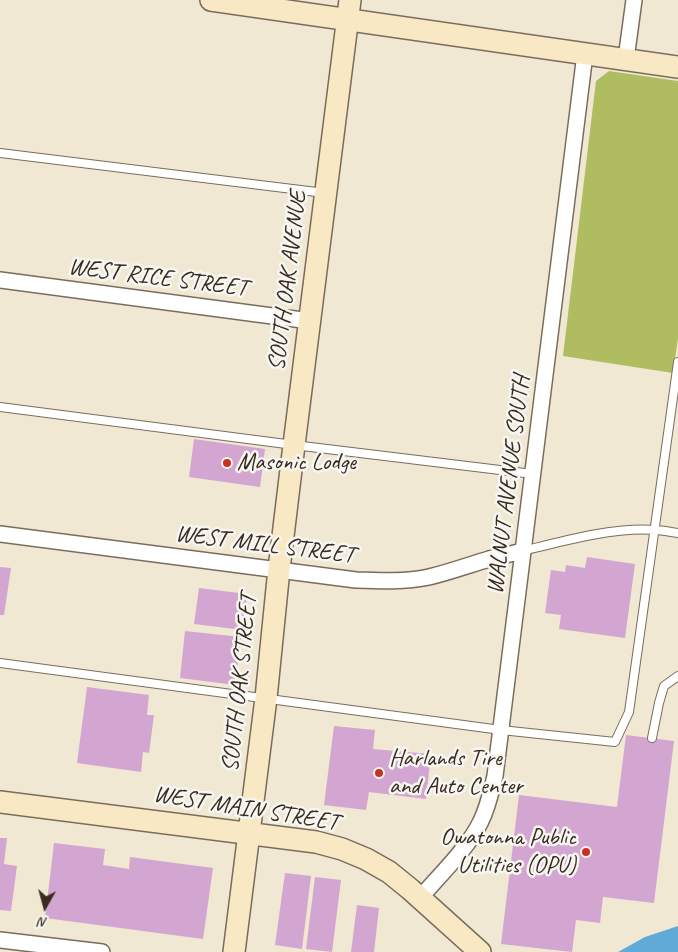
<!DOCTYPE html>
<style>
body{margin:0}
#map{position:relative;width:678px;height:952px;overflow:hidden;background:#f0e8d2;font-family:Caveat,sans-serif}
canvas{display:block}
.north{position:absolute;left:20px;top:882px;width:50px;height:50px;-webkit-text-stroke:4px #f6f6f2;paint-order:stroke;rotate:187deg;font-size:14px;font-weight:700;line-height:20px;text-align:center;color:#3b2a1e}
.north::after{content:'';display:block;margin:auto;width:18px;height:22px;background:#3b2a1e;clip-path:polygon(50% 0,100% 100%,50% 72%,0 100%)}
</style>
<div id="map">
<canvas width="678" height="952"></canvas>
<div class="north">N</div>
</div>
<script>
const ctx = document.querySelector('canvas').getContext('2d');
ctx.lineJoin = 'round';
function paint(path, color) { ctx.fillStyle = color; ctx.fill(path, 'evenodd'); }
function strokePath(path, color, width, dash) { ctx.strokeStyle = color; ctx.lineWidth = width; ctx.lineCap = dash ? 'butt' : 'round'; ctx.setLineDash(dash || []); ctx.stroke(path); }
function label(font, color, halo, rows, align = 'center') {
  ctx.font = font + ' Caveat,sans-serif'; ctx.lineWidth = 5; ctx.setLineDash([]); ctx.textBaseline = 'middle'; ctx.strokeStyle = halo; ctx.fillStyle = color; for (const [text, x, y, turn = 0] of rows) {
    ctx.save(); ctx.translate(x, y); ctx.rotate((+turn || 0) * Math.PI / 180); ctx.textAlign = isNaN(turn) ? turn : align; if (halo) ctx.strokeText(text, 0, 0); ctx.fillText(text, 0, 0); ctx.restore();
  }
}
const green = new Path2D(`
 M609,71L678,81V338L673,373L563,356L596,81Z`);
const water = new Path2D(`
 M678,926V952H618L645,937Z`);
const building = new Path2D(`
 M194,439L265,449L260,487L189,477Z
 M587,557L635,564L625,638L559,629L561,615L545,613L551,570L565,572L566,565L585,568Z
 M0,567L11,568L4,615H0Z
 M199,588L247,594L243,630L194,624Z
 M185,631L241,637L235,685L180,678Z
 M87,687L149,695L147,715H154L149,753L143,752L141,772L77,763Z
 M334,726L375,730L373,749L431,754L426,799L369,792L366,810L324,805Z
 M626,735L674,741L654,903L603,897L600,923L576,920L572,952L501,944L519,795L617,807Z
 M0,838H7L4,864L17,866L11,911L0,910Z
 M54,843L105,849L103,865L129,869L130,857L213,868L203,939L45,918Z
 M285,873L311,876L302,949L275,945Z
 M315,877L341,880L332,952L306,949Z
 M357,905L379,908L374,952H351Z`);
const lane = new Path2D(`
 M0,153L325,193
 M0,407L294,445L533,474
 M523,551C563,541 613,527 655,530C663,530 670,532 678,533
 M0,663L501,730L615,742L629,712L678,362
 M652,738L659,703L664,686L678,676`);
const street = new Path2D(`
 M626,59L634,0
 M0,280L310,321
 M0,534L356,580C381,581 405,582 429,577C450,572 469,565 489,559C500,556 511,554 523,551
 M420,898C439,876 469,847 481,821C488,807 491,792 495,776L585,54
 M0,940L102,952`);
const secondary = new Path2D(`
 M211,0L678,67
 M0,802L316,842L342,849L366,859L389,872L410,889L480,952
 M234,952L266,698L279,569L294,445L350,0`);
const markers = [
 [227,463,5,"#c8321e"],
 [379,773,5,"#c8321e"],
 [586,852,5,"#c8321e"]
];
const streetNames = [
 ["WEST RICE STREET",158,278,7],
 ["SOUTH OAK AVENUE",288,281,-83],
 ["WALNUT AVENUE SOUTH",509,485,-83],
 ["WEST MILL STREET",265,545,7],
 ["SOUTH OAK STREET",240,683,-84],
 ["WEST MAIN STREET",246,809,9]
];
const poiNames = [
 ["Masonic Lodge",237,463],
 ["Harlands Tire",389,759],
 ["and Auto Center",389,787],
 ["Owatonna Public",576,838,"right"],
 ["Utilities (OPU)",576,866,"right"]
];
paint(green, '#afbc5f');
paint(water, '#5faad7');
paint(building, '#d3a6d1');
strokePath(lane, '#7a6c5d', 10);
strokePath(street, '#7a6c5d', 18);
strokePath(secondary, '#7a6c5d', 24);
strokePath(lane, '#fff', 8);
strokePath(street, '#fff', 15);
strokePath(secondary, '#f8e8c3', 21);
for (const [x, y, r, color] of markers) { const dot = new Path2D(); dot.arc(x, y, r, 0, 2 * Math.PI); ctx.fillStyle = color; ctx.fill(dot); strokePath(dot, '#f6f6f2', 2); }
label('24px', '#3b2a1e', '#f6f6f2', streetNames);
label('24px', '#3b2a1e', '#f6f6f2', poiNames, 'left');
</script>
